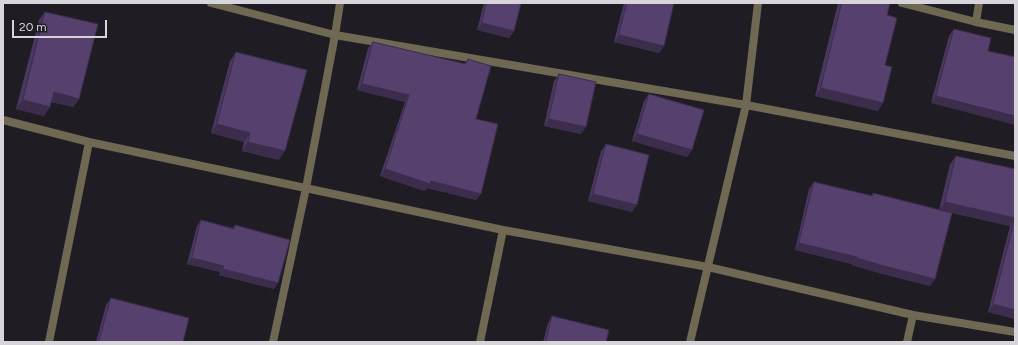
<!DOCTYPE html>
<style>
body{margin:0}
#map{position:relative;width:1018px;height:345px;overflow:hidden;background:#1f1d23;font-family:Figtree,sans-serif}
canvas{display:block}
.frame{position:absolute;inset:0;border:4px solid #d7d5d9;pointer-events:none}
.scale{position:absolute;left:12px;top:20px;width:95px;height:18px;box-sizing:border-box;border:2px solid #d7d5d9;border-top:0;padding-left:5px;font-size:12px;line-height:14px;white-space:nowrap;color:#d7d5d9;-webkit-text-stroke:3px #1f1d23;paint-order:stroke}
</style>
<div id="map">
<canvas width="1018" height="345"></canvas>
<div class="frame"></div>
<div class="scale">20 m</div>
</div>
<script>
const ctx = document.querySelector('canvas').getContext('2d');
ctx.lineJoin = 'round';
function strokePath(path, color, width, dash) { ctx.strokeStyle = color; ctx.lineWidth = width; ctx.lineCap = dash ? 'butt' : 'round'; ctx.setLineDash(dash || []); ctx.stroke(path); }
function paint(path, color) { ctx.fillStyle = color; ctx.fill(path, 'evenodd'); }
const minor = new Path2D(`
 M211,3L335,35L746,105L1015,156
 M902,3L976,22L1015,30
 M976,22L979,3
 M3,120L89,142L503,230L708,267L913,315L1015,332
 M49,342L89,142
 M273,342L306,188L335,35L340,3
 M480,342L503,230
 M690,342L746,105L758,3
 M907,342L913,315`);
const wall = new Path2D(`
 M484,3H521L514,31L509,38L477,30Z
 M624,3H674L659,53L614,42Z
 M838,3H890L887,15L885,65L878,111L815,96Z
 M45,12L79,99L73,107L51,102L50,107L44,116L16,109L39,20Z
 M954,29L991,38L931,103L949,36Z
 M373,42L464,64L468,59L476,119V200L427,188L425,191L380,176L405,102L357,90L368,48Z
 M236,52L279,160L242,151L244,142L211,133L230,61Z
 M559,74L581,134L544,126L554,81Z
 M649,94L687,157L632,141L644,101Z
 M606,144L632,212L588,201L601,151Z
 M956,156L1015,169V319L988,312L1010,226L952,213L930,286L879,273L852,265V264L795,250L809,189L814,182L871,196L873,193L939,210L950,164Z
 M201,220L233,228L235,225L274,289L219,275L220,272L187,264L197,226Z
 M111,298L183,342H96L106,305Z
 M552,316L606,342H543L548,323Z`);
const shadedWall = new Path2D(`
 M482,23L514,31L509,38L477,30Z
 M619,35L664,46L659,53L614,42Z
 M362,84L409,95L405,102L357,90Z
 M821,88L883,103L878,111L815,96Z
 M54,92L79,99L73,107L48,101Z
 M936,96L1015,116V125L931,103Z
 M23,100L50,107L44,116L16,109Z
 M549,119L586,127L581,134L544,126Z
 M217,124L250,133L244,142L211,133Z
 M637,134L692,150L687,157L632,141Z
 M248,142L285,151L279,160L242,151Z
 M385,169L431,181L481,194L476,200L427,188L425,191L380,176Z
 M593,194L637,205L632,212L588,201Z
 M945,202L1015,218V219L1010,226L939,210Z
 M799,243L857,257L852,264L795,250Z
 M192,258L224,266L220,272L187,264Z
 M857,258L935,279L930,286L879,273L852,265Z
 M223,269L278,283L274,289L219,275Z
 M993,304L1015,310V319L988,312Z`);
const building = new Path2D(`
 M487,3H521L514,31L482,23Z
 M627,3H674L664,46L619,35Z
 M842,3H890L887,15L897,18L885,65L892,67L883,103L821,88Z
 M45,12L98,24L79,99L54,92L50,107L23,100Z
 M954,29L991,38L988,51L1015,57V116L936,96Z
 M373,42L466,64L468,59L491,66L476,119L498,124L481,194L431,181L430,184L385,169L409,95L362,84Z
 M236,52L307,70L285,151L248,142L250,133L217,124Z
 M559,74L596,82L586,127L549,119Z
 M649,94L704,110L692,150L637,134Z
 M606,144L649,155L637,205L593,194Z
 M956,156L1015,169V218L945,202Z
 M814,182L873,196V193L952,213L935,279L884,266L857,258V257L799,243Z
 M1015,219V310L993,304Z
 M201,220L234,229L235,225L290,240L278,283L223,269L224,266L192,258Z
 M111,298L189,318L183,342H99Z
 M552,316L609,330L606,342H546Z`);
strokePath(minor, '#6f6852', 8);
paint(wall, '#49375f');
paint(shadedWall, '#3c2d4d');
paint(building, '#55406e');
strokePath(building, '#3c2d4d', 1);
</script>
